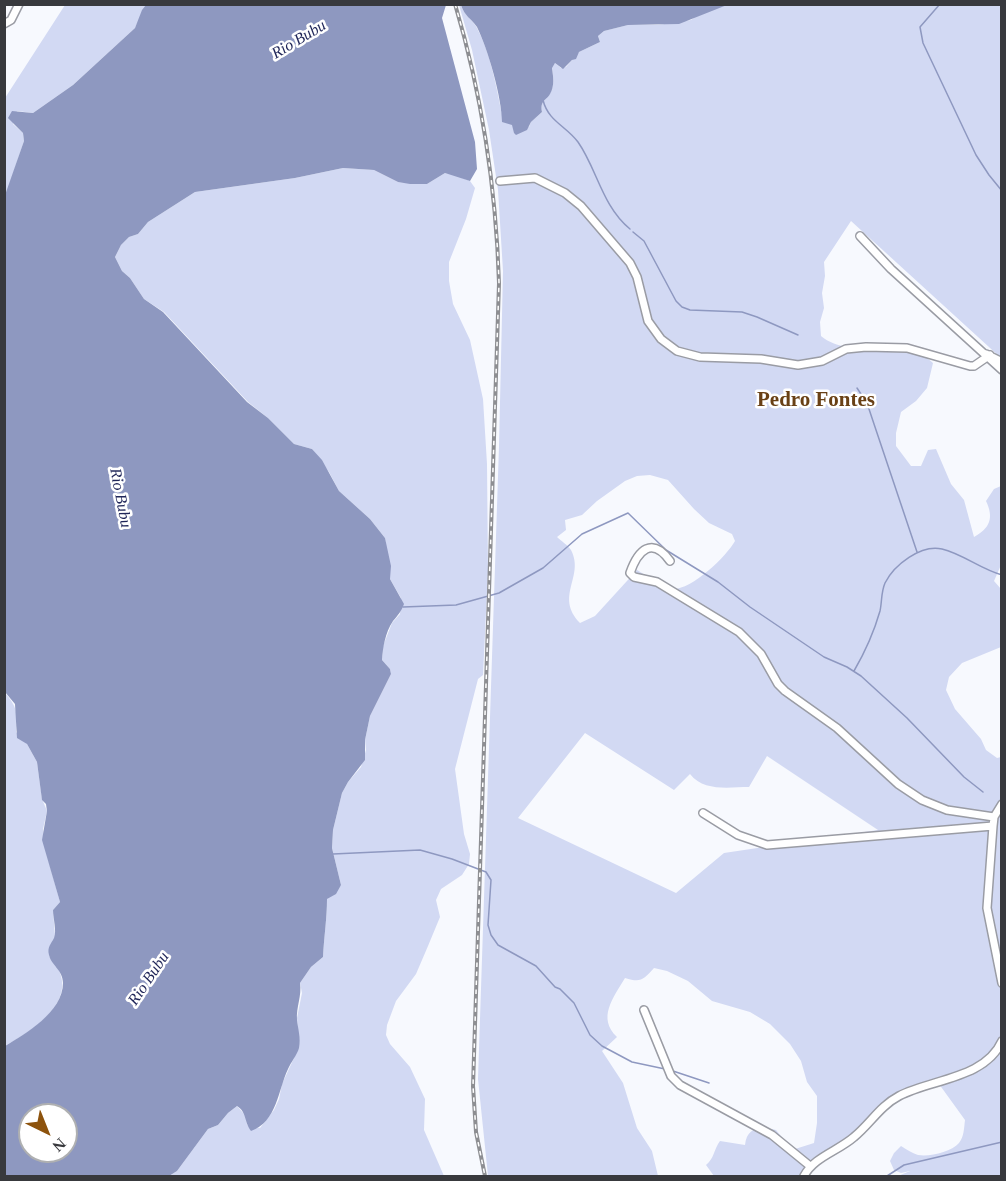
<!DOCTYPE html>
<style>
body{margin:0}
#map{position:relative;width:1006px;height:1181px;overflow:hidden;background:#f7f9fe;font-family:"Times New Roman",serif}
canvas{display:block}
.frame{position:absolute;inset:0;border:6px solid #38393d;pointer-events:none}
.north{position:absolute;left:18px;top:1103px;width:60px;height:60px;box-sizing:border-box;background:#fff;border:2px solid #afb0b1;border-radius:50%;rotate:137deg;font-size:16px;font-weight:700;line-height:24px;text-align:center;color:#38393d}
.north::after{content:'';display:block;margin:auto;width:21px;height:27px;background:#8d530d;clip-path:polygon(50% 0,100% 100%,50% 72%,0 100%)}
</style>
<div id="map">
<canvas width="1006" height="1181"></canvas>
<div class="frame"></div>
<div class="north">N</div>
</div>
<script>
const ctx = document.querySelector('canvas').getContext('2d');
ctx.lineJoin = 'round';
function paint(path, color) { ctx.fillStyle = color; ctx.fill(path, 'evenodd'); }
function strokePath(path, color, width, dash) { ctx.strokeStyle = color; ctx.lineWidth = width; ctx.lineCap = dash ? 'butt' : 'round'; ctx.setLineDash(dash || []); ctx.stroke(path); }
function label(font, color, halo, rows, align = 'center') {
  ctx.font = font + ' "Times New Roman",serif'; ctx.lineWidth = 5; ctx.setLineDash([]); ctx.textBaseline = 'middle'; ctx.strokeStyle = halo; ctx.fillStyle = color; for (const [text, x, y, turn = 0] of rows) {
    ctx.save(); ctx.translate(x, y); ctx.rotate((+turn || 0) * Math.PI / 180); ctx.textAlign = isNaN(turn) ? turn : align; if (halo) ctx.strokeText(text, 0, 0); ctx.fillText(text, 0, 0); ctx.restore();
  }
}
const green = new Path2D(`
 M65,5H146L135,28L73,85L33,113L17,111L13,124L23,133L24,141L5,198V98Z
 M459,5H461C464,15 472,19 477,28C491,55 496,85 502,115C509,125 517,125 529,127L531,122L542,112C540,100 546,101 550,93C555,85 553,76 552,67L555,63L561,68L566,67L579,52L600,42L598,36L604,31L628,25H658L691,20L701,13L727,5H1001V358L851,221L824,262L825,276L822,293L824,308L820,322L821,336C851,361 906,336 933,363L927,388L916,401L901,412L896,433V446L911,466H921L928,450L936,449L951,484L964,500L974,537C990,528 994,518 986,501L994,489L1001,486V565L994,581L1001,589V647L962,663L949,677L946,690L955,709L981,739L986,750L997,758L1001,757V1176H898L910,1171L901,1173L894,1170L890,1161L894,1153L901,1146C906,1149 912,1153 918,1155C930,1157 951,1152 959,1143C964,1137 964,1128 965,1120L939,1084L922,1089L891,1103L851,1145L825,1159L807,1176H714L706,1165C714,1159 714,1149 720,1141L745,1145C747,1126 761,1127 776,1130L792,1150L814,1143L817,1123V1096L807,1082L801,1061L790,1044L770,1024L750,1012L712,1001L688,981L667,971L654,968C643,980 641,983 625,978C613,998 597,1018 617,1037L602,1051L623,1083L637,1128L652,1151L658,1176H488L478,1079L499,446L503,271L498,190L489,130L472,50ZM650,475L668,480L694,509L709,523L732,534L735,541C726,557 689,593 669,589C661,587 646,575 637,570L595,616L580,623C554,596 585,577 571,550C568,545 561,541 557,537L566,530L565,520L582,515L597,501L625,481L637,476ZM585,733L674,790L690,774C704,792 729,787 749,787L767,756L878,830L724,853L676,893L518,818Z
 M343,168L374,170L398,182L427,184L445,173L452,174L470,181L475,188L466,219L449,262V281L453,304L470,340L483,399L487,464L488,571L483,675L478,679L455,769L464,834L470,854L469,864L462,875L441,889L436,900L440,917L428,946L416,974L396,1001L387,1025L386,1035L390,1044L410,1067L425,1099L424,1130L444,1176H169L177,1171L208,1129L218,1125L228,1113L237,1106L246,1116L247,1125L260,1128L274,1110L279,1099L282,1084L299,1047L297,1018L302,993L300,983L311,967L323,957C324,937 327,918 327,899L341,885L332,848L333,830L342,793L348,782L361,767L366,750L365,740L370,716L391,674L390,669L382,660L383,646L392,623L400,614L401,598L390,579L385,538L370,519L339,491L329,472L312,449L294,444L268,418L248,402L164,312L144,299L130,278L122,271L115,257L121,245L129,237L138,234L148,222L195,192L295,178Z
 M4,692C17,706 18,713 16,732L27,744L37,762L42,799L47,811L43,829L45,848L60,902L53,910L55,936L49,956C54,962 59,968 61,976C70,1008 27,1034 5,1046Z`);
const water = new Path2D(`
 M146,5H446L442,18L475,142L477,169L470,181L445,173L427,184H410L398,182L374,170L343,168L295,178L195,192L148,222L138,234L129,237L121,245L115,257L122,271L130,278L144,299L163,312L247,402L268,418L294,444L312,449L322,460L339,491L370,519L385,538L391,566L390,579L404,604C401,612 398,615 393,621C385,633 383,647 382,660L390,669L391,674L370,716L365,740V760L348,782L342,793L333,830L332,848L341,885L336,894L327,899C327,918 324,937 323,957L311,967L300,983C302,996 296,1007 297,1020C298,1029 301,1038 299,1048C297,1055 291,1062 288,1069C278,1090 277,1122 251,1131C244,1122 247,1112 237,1106L228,1113L218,1125L208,1129L177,1171L169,1176H5V1046C25,1034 63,1012 63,983C63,970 51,965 49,955C47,947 51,944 54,938C57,931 53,918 53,910L60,902L42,840L47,811L46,804L42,800L37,762L27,744L17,738L15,704L5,692L4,198L24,141L23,133L8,118L12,111L33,113L73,85L135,28L142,10ZM30,1115H66V1151H30Z
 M461,5V4L727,5L679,24L628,25L604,31L598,36L600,42L579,52L576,59L572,60L563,69L555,63L552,68C553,76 555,85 550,94C546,101 540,100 542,112L531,122L527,130L516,135L514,133L512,125L502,122C502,98 488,49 477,27C471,18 465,17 461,5Z`);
const stream = new Path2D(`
 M940,4L920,27L923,43L976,155L989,175L1002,191
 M543,100C548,121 566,126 578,142C597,169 602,206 630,229
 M633,232L644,241L676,301L682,307L690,310L742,312L757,317L798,335
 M857,388L867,403L874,424L917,552
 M403,607L456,605L499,593L543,568L582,534L628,513L666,550L718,582L750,607L824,657L847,667L861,676L907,718L964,777L983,792
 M854,671C865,652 874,632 880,611C882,602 881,592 885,583C894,565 921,544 942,549C963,554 980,569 1002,575
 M333,854L420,850L452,859L486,872L491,880L488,925L491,935L498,945L536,966L555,987L560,989L574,1003L590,1035L602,1046L632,1062L665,1069
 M673,1071L709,1083
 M887,1176L904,1165L1002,1142`);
const minor = new Path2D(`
 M4,24L11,20L19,4
 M500,181L535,178L565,193L581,206L630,263L637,277L648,321L661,339L677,351L700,357L761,359L798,365L822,361L846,349L866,347L907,348L970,366H974L990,355
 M860,236L891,269L1002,370
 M986,354L1002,362
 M670,561C652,536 638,550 630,573L634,577L657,582L739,632L761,654L778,684L785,691L837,728L898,784L922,800L947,810L994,817
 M1002,804L994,817L993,826L987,908L1002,983
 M703,813L738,835L767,845L993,826
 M644,1010L671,1076L680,1085L772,1135L810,1166
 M804,1176C814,1157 838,1151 854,1137C870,1124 880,1106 899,1096C931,1079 985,1079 1002,1041`);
const rail = new Path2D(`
 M455,4C482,95 496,188 499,283L473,1086L476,1132L485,1176`);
const waterNames = [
 ["Rio Bubu",299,40,-31],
 ["Rio Bubu",120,498,79],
 ["Rio Bubu",149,979,-56]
];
const districtNames = [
 ["Pedro Fontes",816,401]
];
paint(green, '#d2d9f3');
paint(water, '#8e98c0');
strokePath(stream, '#8e98c0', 1.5);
strokePath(minor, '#9a9ca4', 10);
strokePath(minor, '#fff', 7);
strokePath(rail, '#8d8e92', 4);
strokePath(rail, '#fff', 1.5, [4.5]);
label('italic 16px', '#1f2558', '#fff', waterNames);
label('bold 21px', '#694015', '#fff', districtNames);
</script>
